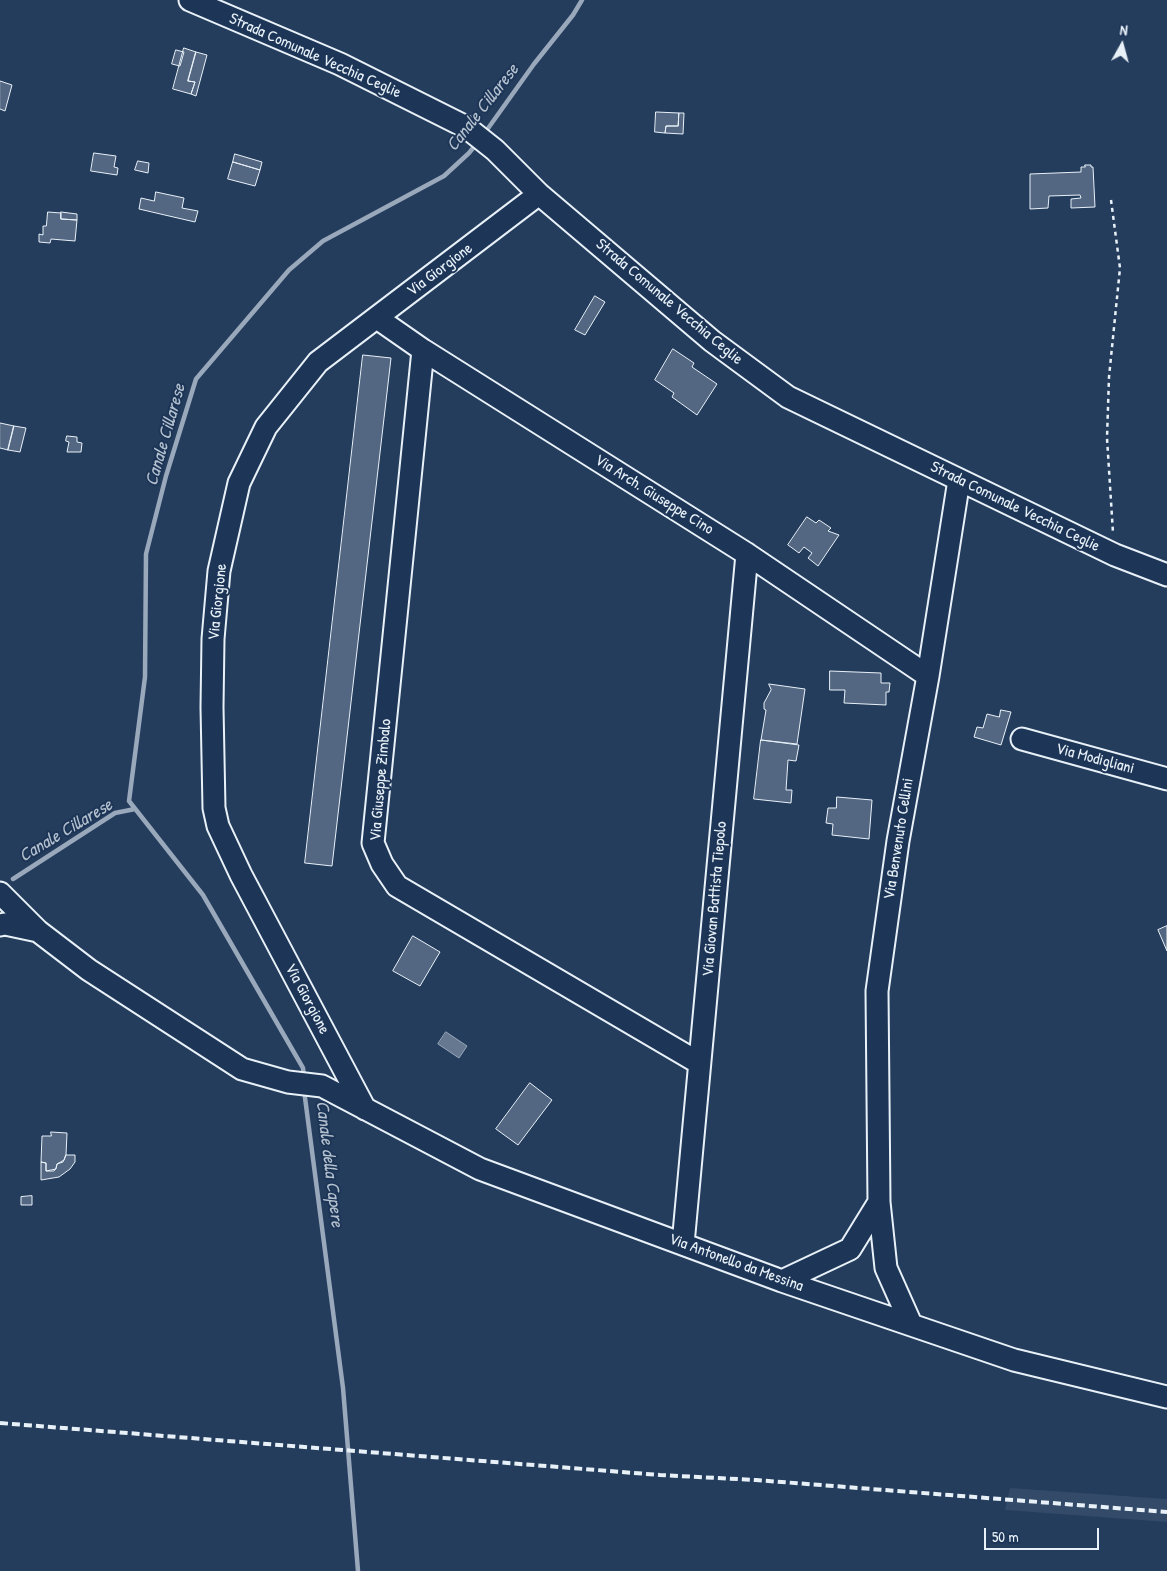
<!DOCTYPE html>
<style>
body{margin:0}
#map{position:relative;width:1167px;height:1571px;overflow:hidden;background:#253d5d;font-family:"Patrick Hand",sans-serif}
canvas{display:block}
.north{position:absolute;left:1097px;top:20px;width:50px;height:50px;-webkit-text-stroke:4px #1d3557;paint-order:stroke;rotate:7deg;font-size:14px;font-weight:700;line-height:20px;text-align:center;color:#e8f1f8}
.north::after{content:'';display:block;margin:auto;width:18px;height:22px;background:#e8f1f8;clip-path:polygon(50% 0,100% 100%,50% 72%,0 100%)}
.scale{position:absolute;left:984px;top:1528px;width:115px;height:22px;box-sizing:border-box;border:2px solid #e8f1f8;border-top:0;padding-left:6px;font-size:15px;line-height:18px;white-space:nowrap;color:#e8f1f8;-webkit-text-stroke:4px #1d3557;paint-order:stroke}
</style>
<div id="map">
<canvas width="1167" height="1571"></canvas>
<div class="north">N</div>
<div class="scale">50 m</div>
</div>
<script>
const ctx = document.querySelector('canvas').getContext('2d');
ctx.lineJoin = 'round';
function paint(path, color) { ctx.fillStyle = color; ctx.fill(path, 'evenodd'); }
function strokePath(path, color, width, dash) { ctx.strokeStyle = color; ctx.lineWidth = width; ctx.lineCap = dash ? 'butt' : 'round'; ctx.setLineDash(dash || []); ctx.stroke(path); }
function label(font, color, halo, rows, align = 'center') {
  ctx.font = font + ' "Patrick Hand",sans-serif'; ctx.lineWidth = 4; ctx.setLineDash([]); ctx.textBaseline = 'middle'; ctx.strokeStyle = halo; ctx.fillStyle = color; for (const [text, x, y, turn = 0] of rows) {
    ctx.save(); ctx.translate(x, y); ctx.rotate((+turn || 0) * Math.PI / 180); ctx.textAlign = isNaN(turn) ? turn : align; if (halo) ctx.strokeText(text, 0, 0); ctx.fillText(text, 0, 0); ctx.restore();
  }
}
const built = new Path2D(`
 M1010,1488L1167,1499V1522L1005,1510Z`);
const water = new Path2D(`
 M446,1032L467,1046L459,1058L438,1044Z`);
const stream = new Path2D(`
 M484,134L534,64L573,15L582,0
 M13,879L115,813L135,809
 M304,1078L303,1068L203,895L129,801L145,677L146,554L166,476L196,379L289,270L323,241L444,176L469,153L477,143
 M304,1090L343,1388L358,1571`);
const building = new Path2D(`
 M184,48L196,52L188,81L195,82L191,94L173,89Z
 M176,50L184,52L180,66L172,64Z
 M196,52L207,55L196,96L191,94L195,82L188,81Z
 M0,81L12,85L5,111L0,109Z
 M656,112L679,113L678,126H666L665,133L655,132Z
 M679,113H684L683,134L665,133L666,126H678Z
 M94,153L116,156L114,167L118,168L117,175L91,171Z
 M235,154L262,162L260,170L233,162Z
 M138,161L149,163L148,173L135,170Z
 M233,162L260,170L255,186L228,179Z
 M1085,165H1091V167H1093L1095,207L1071,208V199L1081,198L1080,195L1049,196L1048,208L1030,209V174L1081,172V167H1085Z
 M156,192L184,198L182,208L198,211L195,222L139,209L141,198L154,201Z
 M48,212L61,213V219L77,220L75,241L51,239L50,243L39,242V234L43,235V226H46Z
 M61,212L77,214V220L61,219Z
 M595,296L605,302L585,335L575,330Z
 M673,349L694,363L692,367L717,384L697,415L672,397L674,393L655,380Z
 M363,355L391,358L332,866L305,863Z
 M0,423L14,426L8,450L0,448Z
 M14,426L26,428L20,452L8,450Z
 M67,436L77,437V442L82,443L81,452H67L69,442L66,441Z
 M807,517L816,523L819,520L831,528L828,531L839,535L818,566L808,558L812,553L804,547L799,553L788,545Z
 M830,671L881,673V683H890L889,692H886V705L844,703L845,690H830Z
 M769,684L805,689L797,744L761,740L766,710L764,709V703L771,690Z
 M1001,710L1011,712L1001,745L974,737L977,727L983,728L987,714L999,717Z
 M761,740L799,745L796,761L788,760L786,790H792L791,803L754,799Z
 M837,797L872,800L869,839L832,835L833,824L826,823L828,808H836Z
 M1167,926V951L1158,930Z
 M413,936L440,952L420,986L393,971Z
 M530,1083L552,1100L518,1145L496,1129Z
 M51,1132L67,1133L66,1155L63,1162L57,1164L56,1169L46,1171V1163L41,1162L42,1136H51Z
 M66,1155H75V1162L70,1169L59,1177L41,1180V1162L46,1163V1171H54L56,1168L57,1164L64,1160Z
 M32,1196V1205H21V1197Z`);
const path = new Path2D(`
 M1111,200L1120,268L1109,377L1107,438L1113,533`);
const minor = new Path2D(`
 M190,0L340,64L466,127L495,150L539,194L712,341L788,397L1115,555L1167,575
 M377,318L423,350L747,554L928,676
 M423,350L373,843L382,864L397,886L699,1063
 M1022,739L1167,779
 M0,893L38,931L89,970L242,1069L288,1082L322,1086L480,1169L782,1281L1014,1360L1167,1397
 M0,925L5,924L38,931
 M365,1109L241,875L218,826L214,808L212,707L213,639L219,571L239,483L266,427L318,362L539,194
 M683,1244L747,554
 M782,1281L850,1249L879,1202
 M911,1324L886,1268L879,1202L877,991L898,841L928,676L959,480`);
const rail = new Path2D(`
 M0,1423L660,1475L756,1480L1167,1512`);
const streetNames = [
 ["Strada Comunale Vecchia Ceglie",315,56,24],
 ["Via Giorgione",440,270,-37],
 ["Strada Comunale Vecchia Ceglie",669,302,40],
 ["Via Arch. Giuseppe Cino",654,495,32],
 ["Strada Comunale Vecchia Ceglie",1015,507,26],
 ["Via Giorgione",218,602,-84],
 ["Via Modigliani",1095,759,15],
 ["Via Giuseppe Zimbalo",381,780,-85],
 ["Via Benvenuto Cellini",899,839,-81],
 ["Via Giovan Battista Tiepolo",715,899,-85],
 ["Via Giorgione",307,999,62],
 ["Via Antonello da Messina",736,1263,20]
];
const waterNames = [
 ["Canale Cillarese",483,108,-52],
 ["Canale Cillarese",166,435,-74],
 ["Canale Cillarese",66,831,-31],
 ["Canale della Capere",329,1164,83]
];
paint(built, '#334a68');
paint(water, '#657890');
strokePath(water, '#99a8ba', 1);
strokePath(stream, '#99a8ba', 4.5);
paint(building, '#536782');
strokePath(building, '#e8f1f8', 1);
strokePath(minor, '#e8f1f8', 25);
strokePath(path, '#e8f1f8', 2.5, [4, 4]);
strokePath(minor, '#1d3557', 21);
strokePath(rail, '#e8f1f8', 4, [8, 4]);
label('16px', '#e8f1f8', '#1d3557', streetNames);
label('italic 18px', '#b4c1ce', '#1d3557', waterNames);
</script>
